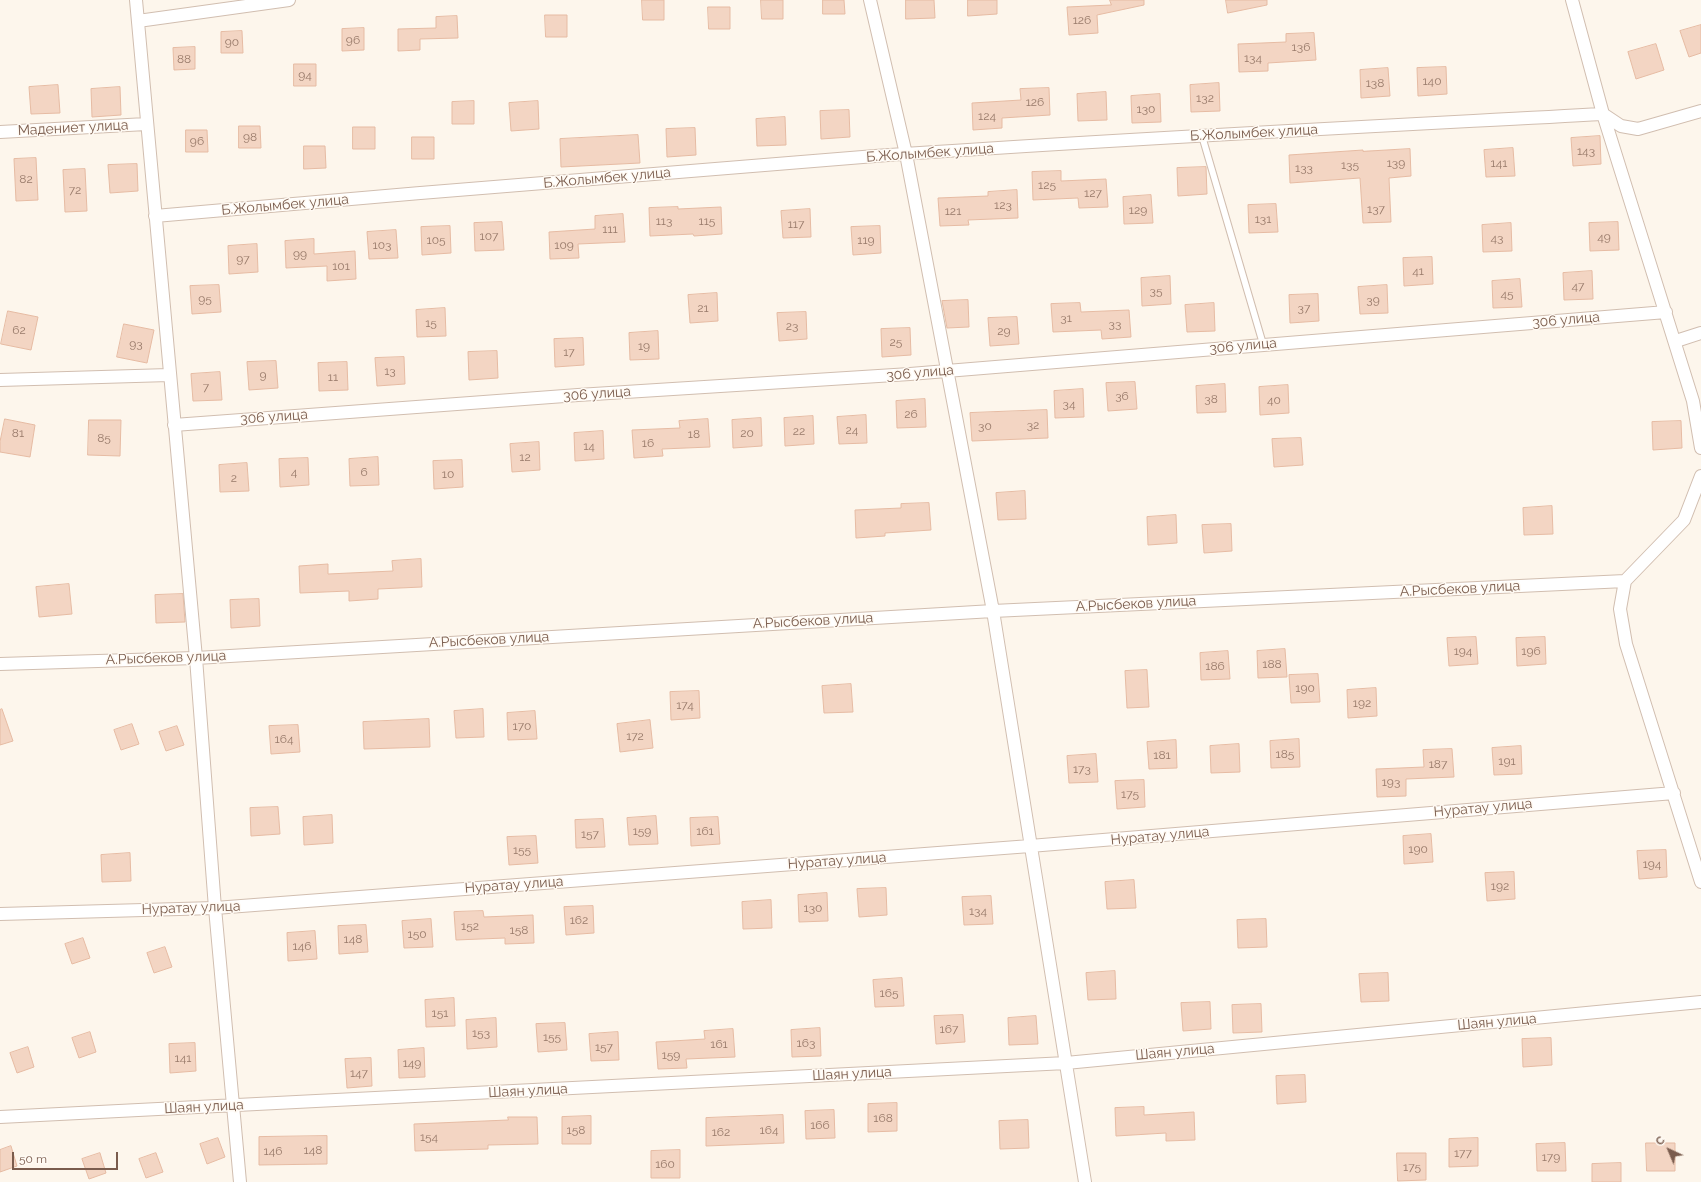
<!DOCTYPE html>
<meta charset="utf-8">
<style>
body{margin:0}
#map{position:relative;width:1701px;height:1182px;overflow:hidden;background:#fdf6ec;font-family:Raleway,sans-serif}
canvas{display:block}
.north{position:absolute;left:1649px;top:1130px;width:40px;height:40px;-webkit-text-stroke:3px #fffaf3;paint-order:stroke;rotate:316deg;font-size:11px;font-weight:700;line-height:16px;text-align:center;color:#7a5c4d}
.north::after{content:'';display:block;margin:auto;width:14px;height:18px;background:#7a5c4d;clip-path:polygon(50% 0,100% 100%,50% 72%,0 100%)}
.scale{position:absolute;left:12px;top:1152px;width:106px;height:18px;box-sizing:border-box;border:2px solid #7a5c4d;border-top:0;padding-left:5px;font-size:12px;line-height:14px;white-space:nowrap;color:#7a5c4d;-webkit-text-stroke:3px #fffaf3;paint-order:stroke}
</style>
<div id="map">
<canvas width="1701" height="1182"></canvas>
<div class="north">С</div>
<div class="scale">50 m</div>
</div>
<script>
const ctx = document.querySelector('canvas').getContext('2d');
ctx.lineJoin = 'round';
function paint(path, color) { ctx.fillStyle = color; ctx.fill(path, 'evenodd'); }
function strokePath(path, color, width, dash) { ctx.strokeStyle = color; ctx.lineWidth = width; ctx.lineCap = dash ? 'butt' : 'round'; ctx.setLineDash(dash || []); ctx.stroke(path); }
function label(font, color, halo, rows, align = 'center') {
  ctx.font = font + ' Raleway,sans-serif'; ctx.lineWidth = 3; ctx.setLineDash([]); ctx.textBaseline = 'middle'; ctx.strokeStyle = halo; ctx.fillStyle = color; for (const [text, x, y, turn = 0] of rows) {
    ctx.save(); ctx.translate(x, y); ctx.rotate((+turn || 0) * Math.PI / 180); ctx.textAlign = isNaN(turn) ? turn : align; if (halo) ctx.strokeText(text, 0, 0); ctx.fillText(text, 0, 0); ctx.restore();
  }
}
const building = new Path2D(`
 M642,0H664V20H643Z
 M761,0H783V19H762Z
 M823,0H844L845,14H823Z
 M906,0H934L935,18L906,19Z
 M968,0H997V14L968,16Z
 M1110,0H1144V5L1097,15L1098,33L1069,35L1067,7L1111,5Z
 M1226,0H1267V5L1228,13Z
 M708,7H730V29H709Z
 M545,15H567V37H546Z
 M457,16L458,38L420,39V50L398,51V29L436,28V17Z
 M1701,25V53L1689,57L1680,31Z
 M364,28V50L342,51V29Z
 M242,31L243,53H221V32Z
 M1314,33L1316,60L1268,63V71L1239,72L1238,44L1286,42V34Z
 M1656,44L1664,70L1636,79L1628,52Z
 M195,47V69L174,70L173,48Z
 M294,64H316V86H294Z
 M1446,67L1447,94L1418,96L1417,68Z
 M1388,68L1390,96L1361,98L1360,70Z
 M1219,83L1220,111L1191,112L1190,85Z
 M58,85L60,113L31,114L29,87Z
 M120,87L121,115L92,117L91,89Z
 M1049,88L1050,115L1002,118V128L973,130L972,103L1021,100L1020,89Z
 M1106,92L1107,120L1078,121L1077,94Z
 M1160,94L1161,122L1132,123L1131,96Z
 M474,101V124H452V102Z
 M538,101L539,129L511,131L509,103Z
 M849,110L850,137L821,139L820,111Z
 M785,117L786,145L757,146L756,119Z
 M239,126H260L261,148H239Z
 M353,127H375V149H353Z
 M695,128L696,155L667,157L666,129Z
 M186,130H207L208,152H186Z
 M638,135L640,163L561,167L560,139Z
 M1600,136L1601,164L1573,166L1571,138Z
 M412,137H434V159H412Z
 M304,146H325L326,168L304,169Z
 M1513,148L1515,176L1486,177L1484,150Z
 M1410,149L1411,176L1389,178L1391,222L1363,223L1360,178L1290,183L1289,155L1363,150V151Z
 M36,158L38,200L16,201L14,159Z
 M137,164L138,191L110,193L108,165Z
 M1206,167L1207,194L1178,196L1177,168Z
 M85,169L87,211L65,212L63,170Z
 M1061,171V181L1106,179L1108,207L1079,208L1078,198L1033,200L1032,172Z
 M1017,190L1018,218L968,220L969,225L940,226L938,198L988,196V192Z
 M1151,195L1153,223L1124,224L1123,197Z
 M1276,204L1278,232L1249,233L1248,205Z
 M678,207V209L721,207L722,234L694,236L693,234L650,236L649,208Z
 M810,209L811,237L783,238L781,211Z
 M623,214L625,242L578,244L579,258L550,259L549,232L595,229V216Z
 M502,222L504,250L475,251L474,223Z
 M1618,222L1619,250L1590,251L1589,223Z
 M1511,223L1512,251L1483,252L1482,225Z
 M450,226L451,253L422,255L421,227Z
 M880,226L881,253L853,255L851,227Z
 M396,230L398,258L369,259L367,232Z
 M314,239V254L355,251L356,279L327,281V266L286,268L285,241Z
 M257,244L258,272L229,274L228,246Z
 M1432,257L1433,284L1404,286L1403,258Z
 M1592,271L1593,299L1564,300L1563,273Z
 M1170,276L1171,304L1142,306L1141,278Z
 M1520,279L1522,307L1493,308L1492,281Z
 M219,285L221,312L192,314L190,286Z
 M1387,285L1388,313L1360,314L1358,287Z
 M717,293L718,321L690,323L688,295Z
 M1318,294L1319,321L1290,323L1289,295Z
 M968,300L969,327L947,328L942,301Z
 M1080,303L1081,312L1129,310L1131,337L1102,339L1101,330L1053,332L1051,304Z
 M1214,303L1215,331L1187,332L1185,305Z
 M445,308L446,336L417,337L416,310Z
 M8,311L38,317L31,350L1,344Z
 M806,312L807,339L779,341L777,313Z
 M1017,317L1019,344L990,346L988,318Z
 M124,324L154,330L147,363L117,357Z
 M910,328L911,355L882,357L881,329Z
 M658,331L659,359L630,360L629,333Z
 M583,338L584,365L555,367L554,339Z
 M497,351L498,378L469,380L468,352Z
 M404,357L405,384L377,386L375,358Z
 M276,361L278,388L249,390L247,362Z
 M347,362L348,390L319,391L318,363Z
 M220,372L222,400L193,401L191,374Z
 M1135,382L1137,409L1108,411L1106,383Z
 M1225,384L1226,412L1197,413L1196,386Z
 M1288,385L1289,413L1260,415L1259,387Z
 M1083,389L1084,417L1055,418L1054,391Z
 M925,399L926,427L897,428L896,401Z
 M1047,410L1048,438L972,441L970,413Z
 M866,415L867,443L839,444L837,417Z
 M813,416L814,444L785,446L784,418Z
 M761,418L762,446L733,448L732,420Z
 M5,419L35,425L30,457L0,452V442Z
 M708,419L710,447L662,449L663,456L634,458L632,430L680,428L679,421Z
 M89,420H121L120,456L88,455Z
 M1681,421L1682,448L1653,450L1652,422Z
 M603,431L604,459L575,461L574,433Z
 M1301,438L1303,465L1274,467L1272,439Z
 M539,442L540,470L512,472L510,444Z
 M378,457L379,485L350,486L349,459Z
 M308,458L309,485L280,487L279,459Z
 M462,460L463,487L434,489L433,461Z
 M247,463L249,491L220,492L219,465Z
 M1025,491L1026,519L998,520L996,493Z
 M929,503L931,530L885,533V536L856,538L855,510L901,508V504Z
 M1552,506L1553,534L1524,535L1523,508Z
 M1176,515L1177,543L1148,545L1147,517Z
 M1231,524L1232,551L1204,553L1202,525Z
 M421,559L422,587L378,589V599L349,601V591L300,593L299,566L328,564V574L393,571L392,561Z
 M69,584L72,614L39,617L36,587Z
 M183,594L185,622L156,623L155,595Z
 M259,599L260,626L231,628L230,600Z
 M1476,637L1478,664L1449,666L1447,638Z
 M1545,637L1546,664L1517,666L1516,638Z
 M1285,649L1287,677L1258,678L1257,651Z
 M1228,651L1230,679L1201,680L1200,653Z
 M1147,670L1149,707L1127,708L1125,671Z
 M1318,674L1320,702L1291,703L1289,675Z
 M851,684L853,712L824,713L822,686Z
 M1376,688L1377,716L1348,718L1347,690Z
 M699,691L700,718L671,720L670,692Z
 M2,709L13,741L0,745V710Z
 M483,709L484,737L456,738L454,711Z
 M535,711L537,739L508,740L507,713Z
 M429,719L430,747L364,749L363,722Z
 M650,720L653,748L620,752L617,724Z
 M132,724L139,744L121,750L114,730Z
 M298,725L300,752L271,754L269,726Z
 M177,726L184,745L166,751L159,732Z
 M1299,739L1300,767L1271,768L1270,741Z
 M1176,740L1177,768L1149,769L1147,742Z
 M1239,744L1240,772L1211,773L1210,746Z
 M1521,746L1522,774L1494,775L1492,748Z
 M1452,749L1454,777L1406,779V796L1377,797L1376,769L1424,767L1423,750Z
 M1096,754L1098,782L1069,783L1067,756Z
 M1144,780L1145,807L1117,809L1115,781Z
 M278,807L280,834L251,836L250,808Z
 M332,815L333,843L304,845L303,817Z
 M656,816L658,844L629,845L627,818Z
 M718,817L720,844L691,846L690,818Z
 M603,819L605,847L576,848L575,820Z
 M1431,834L1433,862L1404,864L1403,836Z
 M536,836L538,863L509,865L507,837Z
 M1666,850L1667,877L1639,879L1637,851Z
 M130,853L131,881L102,882L101,855Z
 M1514,872L1515,899L1487,901L1485,873Z
 M1134,880L1136,908L1107,909L1105,882Z
 M886,888L887,915L859,917L857,889Z
 M827,893L828,921L799,922L798,895Z
 M991,896L993,924L964,925L962,897Z
 M771,900L772,928L743,929L742,902Z
 M593,906L594,933L566,935L564,907Z
 M483,911L484,917L533,915L534,943L505,944V938L456,940L454,912Z
 M431,919L433,947L404,948L402,921Z
 M1266,919L1267,947L1238,948L1237,920Z
 M366,925L368,952L339,954L338,926Z
 M315,931L317,959L288,961L287,933Z
 M83,938L90,958L72,964L65,944Z
 M165,947L172,967L154,973L147,953Z
 M1115,971L1116,999L1088,1000L1086,973Z
 M1388,973L1389,1001L1361,1002L1359,974Z
 M902,978L904,1006L875,1007L873,980Z
 M454,998L455,1026L426,1027L425,1000Z
 M1210,1002L1211,1029L1183,1031L1181,1003Z
 M1261,1004L1262,1032L1233,1033L1232,1005Z
 M963,1015L965,1042L936,1044L934,1016Z
 M1036,1016L1038,1044L1009,1045L1008,1018Z
 M496,1018L497,1047L467,1049L466,1020Z
 M565,1023L567,1050L538,1052L536,1024Z
 M820,1028L821,1056L792,1057L791,1030Z
 M733,1029L735,1057L686,1059L687,1068L658,1069L656,1042L705,1039L704,1031Z
 M90,1032L96,1052L79,1058L72,1038Z
 M618,1032L619,1060L591,1061L589,1034Z
 M1551,1038L1552,1065L1523,1067L1522,1039Z
 M195,1043L196,1071L170,1073L169,1044Z
 M28,1047L34,1067L17,1073L10,1053Z
 M424,1048L425,1077L399,1078L398,1050Z
 M371,1058L372,1086L347,1088L345,1059Z
 M1305,1075L1306,1102L1277,1104L1276,1076Z
 M897,1103V1131L868,1132V1104Z
 M1144,1107V1115L1194,1112L1195,1140L1166,1141V1133L1116,1136L1115,1108Z
 M834,1110L835,1138L806,1139L805,1111Z
 M783,1115L784,1143L706,1146V1118Z
 M591,1116V1144H562V1117Z
 M508,1117H537L538,1144L488,1145V1149L415,1151L414,1124L508,1120Z
 M1028,1120L1029,1148L1000,1149L999,1121Z
 M327,1136V1164L259,1165V1137Z
 M218,1138L225,1157L207,1164L200,1144Z
 M1478,1138V1166L1449,1167V1139Z
 M1565,1143L1566,1171H1537L1536,1144Z
 M1646,1143H1675V1171H1647Z
 M11,1146L17,1166L0,1172V1150Z
 M680,1150V1178H651V1151Z
 M100,1153L106,1173L89,1179L82,1159Z
 M156,1153L163,1172L146,1178L139,1159Z
 M1397,1153H1426V1180L1398,1181Z
 M1621,1163V1182H1592V1164Z`);
const service = new Path2D(`
 M1202,136L1263,344`);
const minor = new Path2D(`
 M136,0L196,658L215,908L240,1182
 M870,0L906,154L993,611L1085,1182
 M1572,0L1603,114L1693,401L1701,448
 M138,21L289,0
 M0,132L146,124
 M155,216C395,195 634,174 875,156C1117,139 1361,127 1603,114L1621,126L1638,129L1701,111
 M1676,341L1701,333
 M0,380L169,375
 M174,425L578,395L910,374L1666,312
 M1701,476L1684,520L1625,581L1620,609L1626,644L1701,882
 M0,664L196,658L993,611L1625,581
 M0,914L215,908L1030,846L1674,793
 M0,1117L1066,1063L1701,1002`);
const numberNames = [
 ["126",1082,20],
 ["96",353,40],
 ["90",232,42],
 ["136",1301,47],
 ["134",1253,58],
 ["88",184,59],
 ["94",305,75],
 ["140",1432,81],
 ["138",1375,83],
 ["132",1205,98],
 ["126",1035,102],
 ["130",1146,109],
 ["124",987,116],
 ["98",250,137],
 ["96",197,141],
 ["143",1586,151],
 ["139",1396,163],
 ["141",1499,163],
 ["135",1350,165],
 ["133",1304,168],
 ["82",26,179],
 ["125",1047,185],
 ["72",75,190],
 ["127",1093,193],
 ["123",1003,205],
 ["137",1376,209],
 ["129",1138,210],
 ["121",953,211],
 ["131",1263,219],
 ["113",664,221],
 ["115",707,221],
 ["117",796,224],
 ["111",610,229],
 ["107",489,236],
 ["49",1604,237],
 ["43",1497,238],
 ["105",436,240],
 ["119",866,240],
 ["103",382,245],
 ["109",564,245],
 ["99",300,254],
 ["97",243,259],
 ["101",341,266],
 ["41",1418,271],
 ["47",1578,286],
 ["35",1156,291],
 ["45",1507,294],
 ["95",205,299],
 ["39",1373,300],
 ["21",703,308],
 ["37",1304,308],
 ["31",1066,318],
 ["15",431,323],
 ["33",1115,324],
 ["23",792,326],
 ["62",19,330],
 ["29",1004,331],
 ["25",896,342],
 ["93",136,344],
 ["19",644,346],
 ["17",569,352],
 ["13",390,371],
 ["9",263,375],
 ["11",333,377],
 ["7",206,387],
 ["36",1122,396],
 ["38",1211,399],
 ["40",1274,400],
 ["34",1069,404],
 ["26",911,414],
 ["32",1033,425],
 ["30",985,426],
 ["24",852,430],
 ["22",799,431],
 ["81",18,433],
 ["20",747,433],
 ["18",694,434],
 ["85",104,438],
 ["16",648,443],
 ["14",589,446],
 ["12",525,457],
 ["4",294,472],
 ["6",364,472],
 ["10",448,474],
 ["2",234,478],
 ["194",1463,651],
 ["196",1531,651],
 ["188",1272,664],
 ["186",1215,666],
 ["190",1305,688],
 ["192",1362,703],
 ["174",685,705],
 ["170",522,726],
 ["172",635,736],
 ["164",284,739],
 ["185",1285,754],
 ["181",1162,755],
 ["191",1507,761],
 ["187",1438,764],
 ["173",1082,769],
 ["193",1391,782],
 ["175",1130,794],
 ["159",642,831],
 ["161",705,831],
 ["157",590,834],
 ["190",1418,849],
 ["155",522,850],
 ["194",1652,864],
 ["192",1500,886],
 ["130",813,908],
 ["134",978,911],
 ["162",579,920],
 ["152",470,926],
 ["158",519,930],
 ["150",417,934],
 ["148",353,939],
 ["146",302,946],
 ["165",889,993],
 ["151",440,1013],
 ["167",949,1029],
 ["153",481,1033],
 ["155",552,1037],
 ["163",806,1043],
 ["161",719,1044],
 ["157",604,1047],
 ["159",671,1055],
 ["141",183,1058],
 ["149",412,1063],
 ["147",359,1073],
 ["168",883,1118],
 ["166",820,1125],
 ["158",576,1130],
 ["164",769,1130],
 ["162",721,1132],
 ["154",429,1137],
 ["148",313,1150],
 ["146",273,1151],
 ["177",1463,1153],
 ["179",1551,1157],
 ["160",665,1164],
 ["175",1412,1167]
];
const streetNames = [
 ["Мадениет улица",73,128,-3],
 ["Б.Жолымбек улица",1254,133,-3],
 ["Б.Жолымбек улица",930,153,-4],
 ["Б.Жолымбек улица",607,178,-5],
 ["Б.Жолымбек улица",285,205,-5],
 ["306 улица",1566,320,-5],
 ["306 улица",1243,346,-5],
 ["306 улица",920,373,-5],
 ["306 улица",597,394,-4],
 ["306 улица",274,417,-4],
 ["А.Рысбеков улица",1460,589,-3],
 ["А.Рысбеков улица",1136,604,-3],
 ["А.Рысбеков улица",813,621,-3],
 ["А.Рысбеков улица",489,640,-3],
 ["А.Рысбеков улица",166,658,-2],
 ["Нуратау улица",1483,808,-5],
 ["Нуратау улица",1160,836,-5],
 ["Нуратау улица",837,861,-4],
 ["Нуратау улица",514,885,-4],
 ["Нуратау улица",191,908,-2],
 ["Шаян улица",1497,1022,-5],
 ["Шаян улица",1175,1052,-5],
 ["Шаян улица",852,1074,-3],
 ["Шаян улица",528,1091,-3],
 ["Шаян улица",204,1107,-3]
];
paint(building, '#f3d5c3');
strokePath(building, '#e6bba3', 1);
strokePath(service, '#d1beb0', 8);
strokePath(minor, '#d1beb0', 14);
strokePath(service, '#fff', 6);
strokePath(minor, '#fff', 12);
label('12px', '#987a6a', null, numberNames);
label('14px', '#7a5c4d', '#fffaf3', streetNames);
</script>
